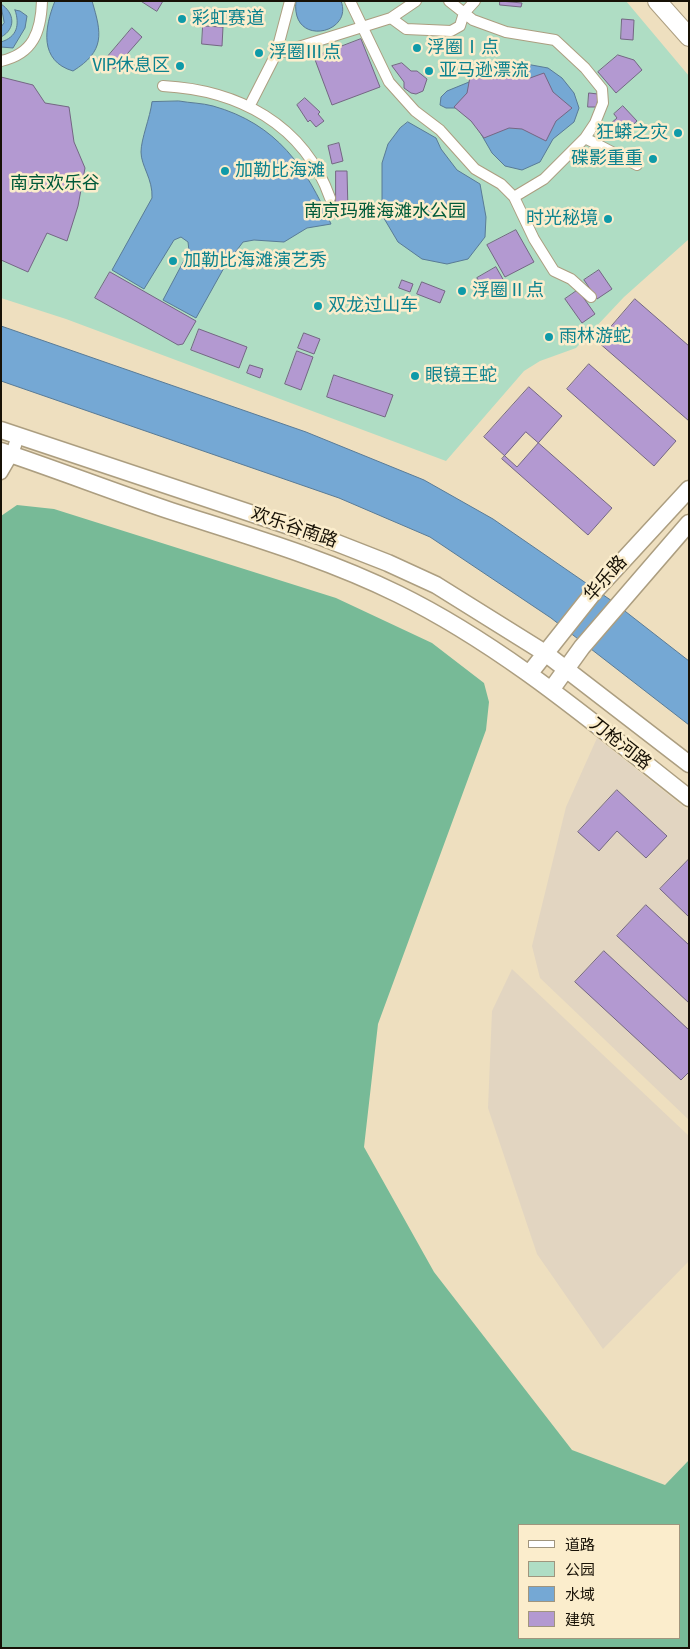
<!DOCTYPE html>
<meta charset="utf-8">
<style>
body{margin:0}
#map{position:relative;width:690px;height:1649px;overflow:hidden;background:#eedfbf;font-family:"Archivo Narrow","Noto Sans SC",sans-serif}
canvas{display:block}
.frame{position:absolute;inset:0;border:2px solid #171106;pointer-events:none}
.legend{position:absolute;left:518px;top:1524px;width:162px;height:115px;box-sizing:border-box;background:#fbedcc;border:1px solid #a0957d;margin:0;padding:6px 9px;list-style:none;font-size:15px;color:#171106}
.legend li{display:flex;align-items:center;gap:10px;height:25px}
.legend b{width:25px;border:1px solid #a0957d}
</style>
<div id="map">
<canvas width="690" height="1649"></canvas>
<div class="frame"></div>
<ul class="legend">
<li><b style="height:6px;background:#fff"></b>道路</li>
<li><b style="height:14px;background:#afddc4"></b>公园</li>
<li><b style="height:14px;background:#75a8d4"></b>水域</li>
<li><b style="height:14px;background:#b399d1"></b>建筑</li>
</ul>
</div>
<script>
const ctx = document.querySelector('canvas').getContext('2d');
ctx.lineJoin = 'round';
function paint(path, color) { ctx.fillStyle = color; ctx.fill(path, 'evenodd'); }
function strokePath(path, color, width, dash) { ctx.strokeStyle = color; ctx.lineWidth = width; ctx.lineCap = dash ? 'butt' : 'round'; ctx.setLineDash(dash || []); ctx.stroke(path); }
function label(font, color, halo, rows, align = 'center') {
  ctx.font = font + ' "Archivo Narrow","Noto Sans SC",sans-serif'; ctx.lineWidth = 5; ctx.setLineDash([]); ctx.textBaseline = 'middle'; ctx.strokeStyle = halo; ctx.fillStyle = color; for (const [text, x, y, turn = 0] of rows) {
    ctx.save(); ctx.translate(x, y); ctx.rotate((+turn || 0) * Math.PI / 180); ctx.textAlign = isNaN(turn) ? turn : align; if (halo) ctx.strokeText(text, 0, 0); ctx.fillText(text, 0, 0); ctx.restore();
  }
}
const industrial = new Path2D(`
 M597,738L689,811V1120L540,978L532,946L566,807Z
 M512,969L689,1136V1261L603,1349L537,1254L488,1108L492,1011Z`);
const green = new Path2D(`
 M1,1H626L689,76V239L624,297L576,348L540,361L524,371L446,461L66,319L1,298Z`);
const forest = new Path2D(`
 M17,505L54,509L336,598L432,643L484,683L489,702L486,730L378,1024L364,1147L434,1272L572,1450L665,1485L689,1460V1648H1V516ZM519,1525H679V1638H519Z`);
const water = new Path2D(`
 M55,1H92C102,34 105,51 73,71C39,61 44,28 55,1Z
 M296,1H341C354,34 290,48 296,1Z
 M1,4C15,13 16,29 1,37V27L4,23Z
 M15,10L20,11L27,16L25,28L13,48L1,47V42C17,37 20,25 15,10Z
 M509,64H526L548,68L562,78L574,93L579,108L574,122L553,139L540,162L522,170L505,166L492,153L477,127L458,108H446L440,105L441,97L447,91L474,80L494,66Z
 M179,101C190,103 202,103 213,106C277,124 306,167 331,224L307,228L284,242L254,240L243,242L225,266L196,318L163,300L189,251L188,242L181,237L174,240L144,289L112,270L152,198C153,179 141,166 141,152C141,139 150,118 152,102Z
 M408,122L436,138L441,149L457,170L480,184L486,217L485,237L468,259L447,264L422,259L398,242L382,215V163L388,144L400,128Z
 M1,326L306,432L424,480L493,519L612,601L689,661V725L551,618L430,537L339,498L1,381Z`);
const building = new Path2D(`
 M141,1H163L157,11Z
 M500,1L522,3L521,7L500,5Z
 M622,19L634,20L633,40L621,39Z
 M203,26L223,27L222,46L202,44Z
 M132,28L142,37L114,69L104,61Z
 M361,39L380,87L332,105L314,57Z
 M618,55L634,60L642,70L616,93L598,72Z
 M402,63L411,71H417L427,79L423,91L416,94L411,93L404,88V82L392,66Z
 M508,73L530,78L544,73L553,92L572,108L556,121L546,141L522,129L509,128L484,138L471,121L454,107L467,93L470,77L490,79Z
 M1,77L33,85L45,103L69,107L74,142L85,168L78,206L67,241L47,233L28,272L1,260Z
 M589,93L598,94L597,107H588Z
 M305,98L320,112L318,114L324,121L316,127L310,120L308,122L297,105Z
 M623,106L637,121L627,130L624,126L608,139L602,131L617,118L614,114Z
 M339,143L343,161L332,164L328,146Z
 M336,171H347L348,211H336Z
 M516,230L534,262L505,277L487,245Z
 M496,267L504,281L485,291L477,278Z
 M599,270L612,289L597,299L584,280Z
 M110,272L196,321L183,344L178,345L95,298Z
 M402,280L413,284L410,292L399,288Z
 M422,282L445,291L440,303L417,294Z
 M578,290L595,314L582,323L565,299Z
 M635,299L689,346V421L598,342Z
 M199,329L247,347L239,368L191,350Z
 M304,333L320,339L314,354L298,348Z
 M297,351L313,357L301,390L285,384Z
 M589,364L676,441L654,466L567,389Z
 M250,365L263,369L260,378L247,373Z
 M334,375L393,395L385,417L327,397Z
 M529,387L562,416L517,467L484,437Z
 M526,432L612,508L588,535L502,459Z
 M617,790L667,836L646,858L617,831L599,851L578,832Z
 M689,859V917L660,889Z
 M646,905L689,945V1003L617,936Z
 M604,951L689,1030V1072L681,1080L575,982Z`);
const pedestrian = new Path2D(`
 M350,1L389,82L415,111L440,130L475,169L501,184L514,197L534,239L554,271L571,279L591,297
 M449,1L473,20L506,32L555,40L585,68L602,89L603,103L595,123L585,138L544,179L514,197
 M391,18L406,29L451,31L460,26L464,13L475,1
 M276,54L391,18L416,1
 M1,61C33,54 41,32 42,1
 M163,86C238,90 304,124 330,198
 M250,105L276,54L290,1
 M585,138L637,165`);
const minor = new Path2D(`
 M1,473L12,454L18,436`);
const tertiary = new Path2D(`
 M1,430L319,536L388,563L436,585L545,653L689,764
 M1,451C58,470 114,492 171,511C248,536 325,558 398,594C504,646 596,725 689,798
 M529,674L594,592L689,489
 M551,690L582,647L689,523`);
const secondary = new Path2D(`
 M657,1L689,37`);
const markers = [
 [182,19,5,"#0f9aa8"],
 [417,48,5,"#0f9aa8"],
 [259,53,5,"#0f9aa8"],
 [180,66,5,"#0f9aa8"],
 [429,71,5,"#0f9aa8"],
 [678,133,5,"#0f9aa8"],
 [653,159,5,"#0f9aa8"],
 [225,171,5,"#0f9aa8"],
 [608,219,5,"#0f9aa8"],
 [173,261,5,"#0f9aa8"],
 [462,291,5,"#0f9aa8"],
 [318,306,5,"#0f9aa8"],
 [549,337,5,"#0f9aa8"],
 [415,376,5,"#0f9aa8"]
];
const cultureNames = [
 ["彩虹赛道",192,19],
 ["浮圈Ⅰ点",427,48],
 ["浮圈Ⅲ点",269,53],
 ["VIP休息区",170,66,"right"],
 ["亚马逊漂流",439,71],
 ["狂蟒之灾",668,133,"right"],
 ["碟影重重",643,159,"right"],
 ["加勒比海滩",235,171],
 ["时光秘境",598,219,"right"],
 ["加勒比海滩演艺秀",183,261],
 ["浮圈Ⅱ点",472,291],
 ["双龙过山车",328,306],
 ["雨林游蛇",559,337],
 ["眼镜王蛇",425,376]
];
const parkNames = [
 ["南京欢乐谷",55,184],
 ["南京玛雅海滩水公园",385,212]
];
const streetNames = [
 ["欢乐谷南路",294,528,19],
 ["华乐路",606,579,-48],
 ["刀枪河路",620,744,38]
];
paint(industrial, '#e2d5c1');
paint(green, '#afddc4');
paint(forest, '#77ba97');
paint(water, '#75a8d4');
strokePath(water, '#597b96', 1);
paint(building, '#b399d1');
strokePath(building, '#746783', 1);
strokePath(pedestrian, '#ac9e80', 12);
strokePath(minor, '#ac9e80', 15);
strokePath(tertiary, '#ac9e80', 19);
strokePath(secondary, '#ac9e80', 20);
strokePath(pedestrian, '#fff', 10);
strokePath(minor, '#fff', 12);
strokePath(tertiary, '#fff', 16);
strokePath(secondary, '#fff', 18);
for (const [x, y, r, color] of markers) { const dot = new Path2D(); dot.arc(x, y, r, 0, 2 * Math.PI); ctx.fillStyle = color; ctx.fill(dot); strokePath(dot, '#fbedcc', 2); }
label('18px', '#0d838f', '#fbedcc', cultureNames, 'left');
label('18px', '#005a3a', '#fbedcc', parkNames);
label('18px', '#171106', '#fbedcc', streetNames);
</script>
